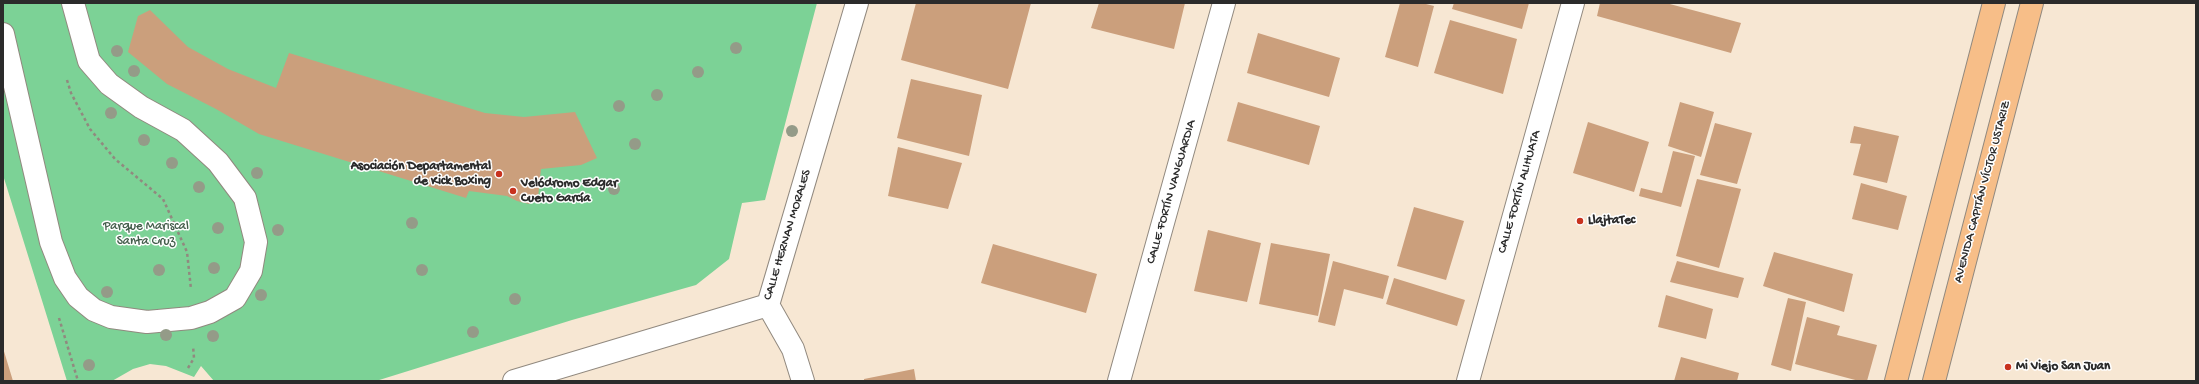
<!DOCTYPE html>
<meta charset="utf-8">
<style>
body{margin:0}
#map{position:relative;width:2199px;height:384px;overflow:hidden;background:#f7e7d3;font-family:"Gochi Hand",sans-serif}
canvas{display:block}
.frame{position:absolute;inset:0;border:4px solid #2b2b2b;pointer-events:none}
</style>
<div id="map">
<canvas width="2199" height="384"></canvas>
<div class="frame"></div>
</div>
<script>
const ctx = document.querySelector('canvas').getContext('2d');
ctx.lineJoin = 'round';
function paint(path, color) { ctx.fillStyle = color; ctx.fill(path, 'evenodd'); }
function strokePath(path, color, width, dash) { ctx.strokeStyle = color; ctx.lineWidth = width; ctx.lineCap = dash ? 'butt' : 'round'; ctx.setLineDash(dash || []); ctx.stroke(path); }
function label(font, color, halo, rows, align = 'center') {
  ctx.font = font + ' "Gochi Hand",sans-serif'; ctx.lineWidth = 3; ctx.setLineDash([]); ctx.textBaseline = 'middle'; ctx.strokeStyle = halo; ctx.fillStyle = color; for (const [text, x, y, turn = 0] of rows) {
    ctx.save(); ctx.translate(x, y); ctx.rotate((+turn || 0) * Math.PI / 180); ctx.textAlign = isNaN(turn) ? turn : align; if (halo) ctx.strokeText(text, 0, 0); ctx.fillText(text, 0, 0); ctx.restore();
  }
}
const green = new Path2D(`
 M3,3H817L765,200L742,203L729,259L696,285L572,320L376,381H214L201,366L194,377L166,366L150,364L133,369L112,381H67L3,175Z`);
const building = new Path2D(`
 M916,3H1031L1008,89L901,60Z
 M1099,3H1185L1174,49L1091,28Z
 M1400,3H1422L1434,6L1418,67L1385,57Z
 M1454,3H1529L1522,29L1452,9Z
 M1600,3H1666L1741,23L1731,53L1597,16Z
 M150,10L188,47L228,69L276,88L289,53L485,113L524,117L575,112L597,158L581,165L541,169L538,198L529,204L517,201L507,196L469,191L466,198L259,134L216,109L167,84L128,52L138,16Z
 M1450,20L1517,39L1503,94L1434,73Z
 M1258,33L1340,58L1329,97L1247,73Z
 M911,79L982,95L969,156L897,138Z
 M1238,102L1320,126L1309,165L1227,141Z
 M1680,102L1714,112L1701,157L1668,146Z
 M1588,122L1649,142L1634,192L1573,173Z
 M1715,123L1752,133L1737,184L1700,175Z
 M1854,126L1899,136L1887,183L1853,175L1861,144L1850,143Z
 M898,147L962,163L948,209L888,196Z
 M1673,151L1695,156L1681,207L1639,196L1641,188L1662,193Z
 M1697,179L1741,189L1719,268L1676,256Z
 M1861,183L1907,196L1898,230L1852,219Z
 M1414,207L1464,221L1446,280L1397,266Z
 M1208,230L1261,243L1247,302L1194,291Z
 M1271,243L1330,254L1318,316L1259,304Z
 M993,244L1097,274L1086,313L981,283Z
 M1774,252L1853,274L1844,312L1763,286Z
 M1333,261L1389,276L1383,299L1344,289L1335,326L1318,322Z
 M1677,261L1744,278L1738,298L1670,282Z
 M1394,278L1465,300L1457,326L1386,304Z
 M1666,295L1713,309L1706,339L1658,327Z
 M1788,298L1806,302L1791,371L1771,365Z
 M1807,317L1840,326L1837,335L1877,345L1867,381H1859L1795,364Z
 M3,348L13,381H3Z
 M1681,357L1739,373L1737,381H1674Z
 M914,369L916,381H864V379Z`);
const path = new Path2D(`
 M67,80L71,93L90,129L115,159L163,199L187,252L191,289
 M59,318L78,381
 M188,368L194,358L193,346`);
const minor = new Path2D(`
 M3,34L51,242L65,278L78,297L94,310L111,317L147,322L191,318L210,312L235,298L251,271L256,242L245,198L218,162L183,130L141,107L109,84L89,61L73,3
 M768,305L793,349L803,381
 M514,381L768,305L857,3
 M1119,381L1224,3
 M1468,381L1573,3`);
const major = new Path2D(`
 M1896,381L1994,3
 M1934,381L2032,3`);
const trees = [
 [736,48],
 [117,51],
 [134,71],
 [698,72],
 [657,95],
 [619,106],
 [111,113],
 [792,131],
 [144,140],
 [635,144],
 [172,163],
 [257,173],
 [199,187],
 [614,189],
 [412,223],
 [218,228],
 [278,230],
 [214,268],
 [159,270],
 [422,270],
 [107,292],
 [261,295],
 [515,299],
 [473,332],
 [166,335],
 [213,336],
 [89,365]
];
const markers = [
 [499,174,4,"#c8321e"],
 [513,191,4,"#c8321e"],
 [1580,221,4,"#c8321e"],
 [2008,367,4,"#c8321e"]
];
const poiNames = [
 ["Asociación Departamental",491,167,"right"],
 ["de Kick Boxing",491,182,"right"],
 ["Velódromo Edgar",521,184],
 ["Cueto García",521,199],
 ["LlajtaTec",1588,221],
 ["Mi Viejo San Juan",2016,367]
];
const streetNames = [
 ["CALLE FORTÍN VANGUARDIA",1172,192,-74],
 ["CALLE FORTÍN ALIHUATA",1520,192,-74],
 ["AVENIDA CAPITÁN VÍCTOR USTARIZ",1983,192,-75],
 ["CALLE HERNAN MORALES",788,235,-73]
];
const parkNames = [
 ["Parque Mariscal",146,227],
 ["Santa Cruz",146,242]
];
paint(green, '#7cd296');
paint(building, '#cb9f7c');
strokePath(minor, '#91897f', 24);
strokePath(major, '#91897f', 24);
strokePath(path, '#91897f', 2.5, [3, 3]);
strokePath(minor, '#fff', 22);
strokePath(major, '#f7be88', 22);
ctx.fillStyle = '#949b88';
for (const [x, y] of trees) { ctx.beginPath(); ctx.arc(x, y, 6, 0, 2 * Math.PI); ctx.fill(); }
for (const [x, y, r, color] of markers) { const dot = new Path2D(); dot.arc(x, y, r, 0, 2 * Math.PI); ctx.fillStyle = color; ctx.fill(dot); strokePath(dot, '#fff', 1.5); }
label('bold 13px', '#2b2b2b', '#fff', poiNames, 'left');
label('13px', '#2b2b2b', '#fff', streetNames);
label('13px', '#435d4b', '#fff', parkNames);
</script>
